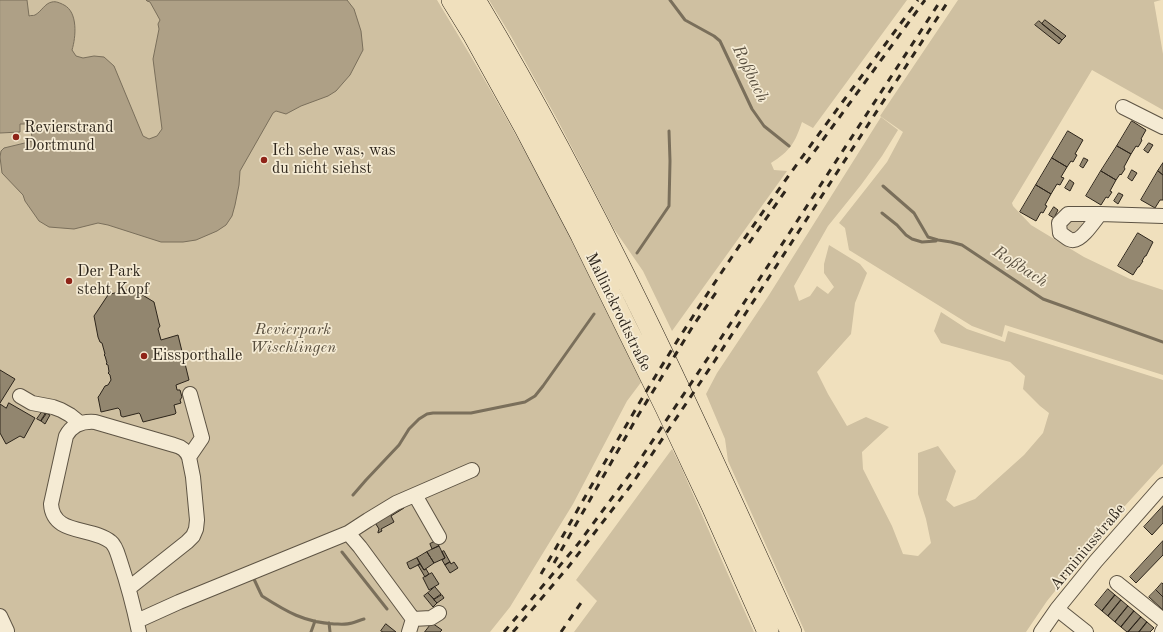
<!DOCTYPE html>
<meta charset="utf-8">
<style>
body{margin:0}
canvas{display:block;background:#f0e0bd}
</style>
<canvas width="1163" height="632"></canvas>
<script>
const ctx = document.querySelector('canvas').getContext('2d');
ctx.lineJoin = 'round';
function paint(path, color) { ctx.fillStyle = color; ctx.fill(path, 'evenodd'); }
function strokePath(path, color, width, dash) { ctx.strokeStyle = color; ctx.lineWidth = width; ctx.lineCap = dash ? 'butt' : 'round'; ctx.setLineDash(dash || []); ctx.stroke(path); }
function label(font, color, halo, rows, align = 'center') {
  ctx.font = font + ' "Old Standard TT",serif'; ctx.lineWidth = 3.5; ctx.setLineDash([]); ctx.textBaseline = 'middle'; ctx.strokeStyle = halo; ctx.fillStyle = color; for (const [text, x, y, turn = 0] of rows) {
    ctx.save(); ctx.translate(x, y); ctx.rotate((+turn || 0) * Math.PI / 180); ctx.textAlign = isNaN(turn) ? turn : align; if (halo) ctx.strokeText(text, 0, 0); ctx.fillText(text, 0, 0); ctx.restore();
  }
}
const green = new Path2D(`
 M0,0H437C485,78 530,159 572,240C596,287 618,334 642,381L627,401L573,504L510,607L490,632H0Z
 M489,0H907L813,128L802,122C795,143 790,151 771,163L774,170L787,171L672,331L643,271L614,229L557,119L511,36Z
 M958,0H1161L1154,2L1163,54V110L1092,70L1012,203L1013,206L1031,225L1084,257L1130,279L1163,290V375L1005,325L1002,337L972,326L849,250L845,228L839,223L887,162L903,132L880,116Z
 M881,117L898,130L882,156L861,185L828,226L794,286L799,301L810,296L817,286L828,294L834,287L824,273V264L829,245L860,264L867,273L855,303L851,334L817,372L828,394L847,426L866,417L889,427L862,452L863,469L892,526L903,554L918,556L931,543L926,519L918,494V453L938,446L956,471L946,500L954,507L975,499L1024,455L1043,433L1049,413L1040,406L1023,389L1025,376L1010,362L941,343L934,331L941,312L967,329L1005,342L1008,331L1163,380V464L1113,519L1047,601L1026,632H805L728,461L725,439L706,394L717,373L769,295Z
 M1080,219L1082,221L1083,225L1078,233L1068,234L1065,226L1070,220Z
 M672,449L681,467L727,572L754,632H574L597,601L576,580Z`);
const water = new Path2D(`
 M0,0H27L29,16C31,15 33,16 35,15C41,12 45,3 52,2C56,1 60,3 64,5C78,12 76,37 72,50L76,56L83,58L94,56L104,57L114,66L143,136L149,139L157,136L162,129L153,59L159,29L158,24L160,20L150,2L147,1L146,0H347L354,9L361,31L363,50L350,75L336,91L328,96L301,106L286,114L276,111L273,113L240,171L239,185L235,205L232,216L226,225L217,231L196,240L183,242H161L108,225L98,223L74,229L49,227L39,221L25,201L23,195L2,173L0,157L1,151L4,148L33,141L31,132H28V124H20V132L0,133Z`);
const stream = new Path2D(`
 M670,0L685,20L714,36L720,41L752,109L764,126L789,146
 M883,186L914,213L928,237L938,240L951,242L962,245L1043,299L1163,342
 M882,213L897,225L906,235L912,239L922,242L936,241
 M637,253L669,206L670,161L669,131
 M353,495L366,480L399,445L409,429L419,419L427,414L433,413H471L525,402L535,396L543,386L594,314
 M342,552L387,609
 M253,577L260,592L262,596C287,612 304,622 334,624C339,624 346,625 352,623C356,622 360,620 364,619
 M329,623L330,632
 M311,632L315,621`);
const building = new Path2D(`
 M1045,20L1066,36L1062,40L1042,24Z
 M1039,21L1062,40L1059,44L1035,25Z
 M1132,121L1146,130L1141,139L1142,140L1140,144L1138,147L1136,146L1131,154L1117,146Z
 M1068,131L1083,140L1075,154L1077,155L1073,162L1071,161L1067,167L1052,158Z
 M1149,143L1153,145L1148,153L1144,150Z
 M1117,146L1131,154L1124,167L1125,169L1121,175L1120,174L1116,180L1101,171Z
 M1052,158L1067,167L1061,177L1064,178L1060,185L1057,184L1051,194L1036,185Z
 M1084,158L1088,160L1083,168L1080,166Z
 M1163,163V175L1158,171Z
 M1132,170L1137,173L1132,181L1128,178Z
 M1101,171L1116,180L1110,191L1112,192L1108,198L1106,197L1101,205L1086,196Z
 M1158,171L1163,175V200H1160L1155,208L1141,200Z
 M1070,180L1074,183L1070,191L1065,188Z
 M1036,185L1051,194L1045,205L1047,206L1043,213L1041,212L1036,221L1020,212Z
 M1119,193L1123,195L1118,204L1114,201Z
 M1054,207L1058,210L1054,218L1049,215Z
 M1138,233L1153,242L1146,256H1145L1142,261H1143L1139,267H1138L1133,275L1118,266Z
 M127,290L136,291L154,302L159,323L160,326L158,329L161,340L178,335L189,380L176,385L177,390H180L182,397L180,400L181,403L174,405L176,413L175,414L143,422L140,414L139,413L123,417L121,416L120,410L118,408L101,412L98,397L99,396L105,386L108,385L111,380L110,375L108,373L109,372L108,365L106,364L107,363L105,356L104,355L105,354L102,343L100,342L98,337L94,316L108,295Z
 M0,370L15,379L0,403Z
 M9,403L35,418L24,438L20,436L6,444L0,433V404L6,408Z
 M42,412L46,414L41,421L37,419Z
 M46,413L50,415L45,424L41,421Z
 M402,504L404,508L391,516L394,522L381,529L382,531L378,533V532L379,529L374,521Z
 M1163,506V523L1152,535L1144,527Z
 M436,541L439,546L432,549L430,544Z
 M1163,541V555L1136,583L1130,577Z
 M439,546L445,558L434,563L427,552Z
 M444,551L450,562L445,565L442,560L445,558L442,552Z
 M427,552L434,563L424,570L417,558Z
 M417,558L420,564L410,569L409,568L407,563Z
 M450,562L451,564L454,562L458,568L450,573L445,565Z
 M420,564L424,570L426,569L429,574L425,577L418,565Z
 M432,573L439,584L429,590L423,578Z
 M1162,583L1163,584V597L1156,590Z
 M435,587L441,594L434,599L428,593Z
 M1108,589L1115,595L1102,611L1095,605Z
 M1156,590L1163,597V610L1149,597Z
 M428,593L437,603L433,607L424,596Z
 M442,595L444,598L437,603L434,600Z
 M1115,595L1121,600L1108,616L1102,611Z
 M1121,600L1128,606L1115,622L1108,616Z
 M1128,606L1134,611L1121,627L1115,622Z
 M1134,611L1141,617L1128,632H1127L1121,627Z
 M1141,617L1147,622L1139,632H1128Z
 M1147,622L1154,628L1150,632H1139Z
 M432,623L442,630L440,632H425Z
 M386,624L396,632H383L381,631Z`);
const minor = new Path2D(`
 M1123,107L1163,127
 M1100,214C1095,220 1082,240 1074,240C1069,241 1065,236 1060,233L1059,223L1068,214H1100L1163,216
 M20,396L32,403L53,407L61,410L70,415L80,423
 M189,457L202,438L190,394
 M415,495L439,537
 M348,533L360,547L413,619L409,632
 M1117,583L1163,620
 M129,588L187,542L193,536L196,529L197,520L193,477L189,457C186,450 182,447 174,445L95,422C82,421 72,425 66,436L51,504C53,536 92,526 111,542C116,546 118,555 120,561C128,585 134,608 139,632
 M1057,609L1086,632
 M0,616L7,631
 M413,619L431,618L439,613
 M137,621L179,602L348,533L368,520L396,503L472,470
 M1041,632L1057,609L1096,561L1163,485
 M1162,632L1163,630`);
const highway = new Path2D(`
 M452,0L473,34L525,128L581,235L666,408L712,506L768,632
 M475,0C596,202 694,417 791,632`);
const rail = new Path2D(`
 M806,163L925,0
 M749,243L786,190
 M554,563L636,419L693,326L717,291
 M541,574C590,489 637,403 690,321C760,210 840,106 918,0
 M504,632L578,544L635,467L710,355L941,0
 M513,632L569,566L632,484L714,362L949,0
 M561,632L583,600`);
const markers = [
 [16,137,4,"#8f2418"],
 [264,160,4,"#8f2418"],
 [69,281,4,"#8f2418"],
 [144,356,4,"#8f2418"]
];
const poiNames = [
 ["Revierstrand",24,128],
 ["Dortmund",24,146],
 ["Ich sehe was, was",272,151],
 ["du nicht siehst",272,169],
 ["Der Park",77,272],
 ["steht Kopf",77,290],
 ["Eissporthalle",152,356]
];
const streetNames = [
 ["Mallinckrodtstraße",618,312,64],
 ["Arminiusstraße",1088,547,-50]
];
const parkNames = [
 ["Revierpark",293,330],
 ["Wischlingen",293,348]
];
const waterNames = [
 ["Roßbach",750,74,64],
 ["Roßbach",1020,267,33]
];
paint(green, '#cfc0a1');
paint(water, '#aea086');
strokePath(water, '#7a6f5b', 1);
strokePath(stream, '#7a6f5b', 3);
paint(building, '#92866f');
strokePath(building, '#2d251b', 1);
strokePath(minor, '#5e5444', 16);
strokePath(highway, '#2d251b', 22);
strokePath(minor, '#f5ebd4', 14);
strokePath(highway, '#f0e0bd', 21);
strokePath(rail, '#2d251b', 3, [7, 7]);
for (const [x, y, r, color] of markers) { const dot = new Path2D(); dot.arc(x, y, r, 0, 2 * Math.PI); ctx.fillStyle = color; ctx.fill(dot); strokePath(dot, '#f5ebd4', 1.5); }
label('16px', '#2d251b', '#f5ebd4', poiNames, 'left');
label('16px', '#2d251b', '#f5ebd4', streetNames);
label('italic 16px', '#564c3c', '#f5ebd4', parkNames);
label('italic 17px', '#5a5040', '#f5ebd4', waterNames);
</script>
